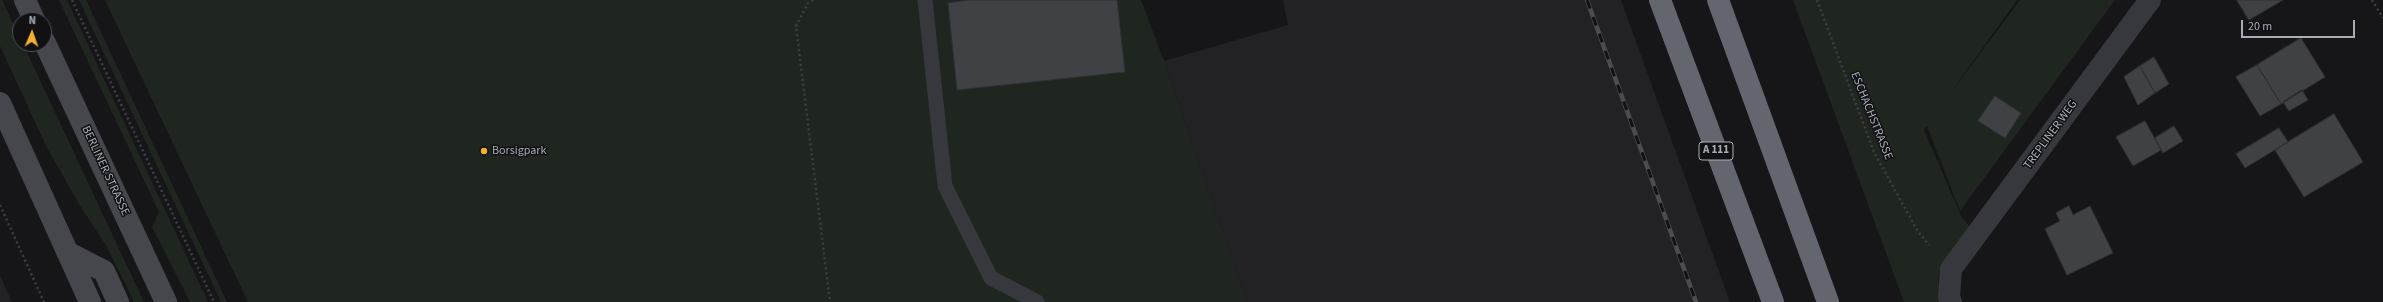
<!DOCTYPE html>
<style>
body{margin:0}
#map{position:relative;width:2383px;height:302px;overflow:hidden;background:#161618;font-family:"Source Sans 3",sans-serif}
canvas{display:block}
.north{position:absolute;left:12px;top:12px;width:40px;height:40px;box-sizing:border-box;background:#111113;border:1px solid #4d4f55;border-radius:50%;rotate:2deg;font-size:11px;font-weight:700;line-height:16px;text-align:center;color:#a8adb8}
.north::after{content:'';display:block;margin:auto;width:14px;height:18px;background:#f2b134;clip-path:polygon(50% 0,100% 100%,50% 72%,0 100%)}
.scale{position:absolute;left:2241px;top:20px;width:114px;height:18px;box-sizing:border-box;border:2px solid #a8adb8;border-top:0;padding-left:5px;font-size:12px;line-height:14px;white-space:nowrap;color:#a8adb8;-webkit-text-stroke:3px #111113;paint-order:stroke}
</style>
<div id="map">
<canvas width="2383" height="302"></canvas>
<div class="north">N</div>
<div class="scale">20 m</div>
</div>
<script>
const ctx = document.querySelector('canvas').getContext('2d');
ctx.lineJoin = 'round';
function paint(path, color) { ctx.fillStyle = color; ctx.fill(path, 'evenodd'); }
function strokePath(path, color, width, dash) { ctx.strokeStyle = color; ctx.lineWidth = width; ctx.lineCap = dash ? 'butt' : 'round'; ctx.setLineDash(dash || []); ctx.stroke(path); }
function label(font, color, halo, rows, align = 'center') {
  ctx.font = font + ' "Source Sans 3",sans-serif'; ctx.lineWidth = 3; ctx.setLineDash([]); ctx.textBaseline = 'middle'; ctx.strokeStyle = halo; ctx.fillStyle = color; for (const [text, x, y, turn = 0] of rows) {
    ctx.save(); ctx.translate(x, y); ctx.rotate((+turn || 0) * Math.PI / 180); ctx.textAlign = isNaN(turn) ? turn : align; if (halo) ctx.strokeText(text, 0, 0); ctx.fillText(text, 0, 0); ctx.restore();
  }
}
const built = new Path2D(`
 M1283,0H1621L1730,302H1247L1164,61L1288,25Z
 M0,276L2,280L12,302H0Z`);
const green = new Path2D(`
 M0,0H2L20,38V44H23L144,302H134L107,247L79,204L47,148L0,46Z
 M59,0H67L208,302H190L152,227L159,212Z
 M79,0H86L227,302H221Z
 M105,0H1141L1164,61L1247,302H248Z
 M1793,0H2017L1949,95L2020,0H2115L1960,211L1927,126L1924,130L1962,218L1973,230C1963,240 1941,261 1939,274C1937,283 1940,293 1943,302H1904Z`);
const building = new Path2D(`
 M971,0H1117L1125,72L957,90L948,3Z
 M2237,0H2283L2249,20Z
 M2301,38L2325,77L2281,104L2257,65Z
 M2154,57L2169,84L2155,93L2140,66Z
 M2257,65L2281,104L2260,116L2236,77Z
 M2140,66L2155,93L2138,105L2124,77Z
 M2302,90L2308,100L2289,111L2283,102Z
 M1995,96L2021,113L2005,138L1978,121Z
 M2334,114L2363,162L2304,197L2275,150Z
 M2145,121L2161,150L2133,166L2116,137Z
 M2174,126L2183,141L2163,153L2155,138Z
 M2279,128L2288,142L2245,168L2236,154Z
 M2069,206L2073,215L2090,206L2113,253L2067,275L2045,229L2060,221L2056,213Z`);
const path = new Path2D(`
 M72,0L214,302
 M813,0L808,3L796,26L830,302
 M1817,0L1874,152L1917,230L1929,245
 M2372,0L2383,18
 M0,205L44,302`);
const service = new Path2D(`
 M925,0L945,186L991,278L1037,302`);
const minor = new Path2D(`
 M1951,302L1949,297L1951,269L2150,0`);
const secondary = new Path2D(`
 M25,0L34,20
 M44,41L166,302
 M0,103L90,302
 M67,252L104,271L118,302`);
const motorway = new Path2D(`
 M1660,0L1773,302
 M1718,0L1828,302`);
const rail = new Path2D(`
 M1587,0L1696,302`);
const markers = [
 [484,151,4,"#f2b134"]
];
const shields = [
 [1716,151,34]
];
const shieldNames = [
 ["A 111",1716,151]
];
const streetNames = [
 ["ESCHACHSTRASSE",1871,116,68],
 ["TREPLINER WEG",2051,135,-54],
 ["BERLINER STRASSE",105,171,65]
];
const poiNames = [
 ["Borsigpark",492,151]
];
paint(built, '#222225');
paint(green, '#1e261f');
paint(building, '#404145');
strokePath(building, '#303034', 1);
strokePath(path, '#3d3f44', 2.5, [2, 3]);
strokePath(service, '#37383d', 15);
strokePath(minor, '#37383d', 22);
strokePath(secondary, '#45474d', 22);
strokePath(motorway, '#63666e', 22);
strokePath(rail, '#4a4c52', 4.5);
strokePath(rail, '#111113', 3, [9]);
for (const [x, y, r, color] of markers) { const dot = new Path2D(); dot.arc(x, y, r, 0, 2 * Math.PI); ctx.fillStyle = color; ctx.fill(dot); strokePath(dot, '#111113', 1.5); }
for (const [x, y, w] of shields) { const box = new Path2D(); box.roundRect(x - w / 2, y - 9, w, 18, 3); ctx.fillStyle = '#111113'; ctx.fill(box); strokePath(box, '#a8adb8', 1); }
label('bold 11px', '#a8adb8', null, shieldNames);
label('12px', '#a8adb8', '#111113', streetNames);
label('12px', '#a8adb8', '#111113', poiNames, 'left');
</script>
